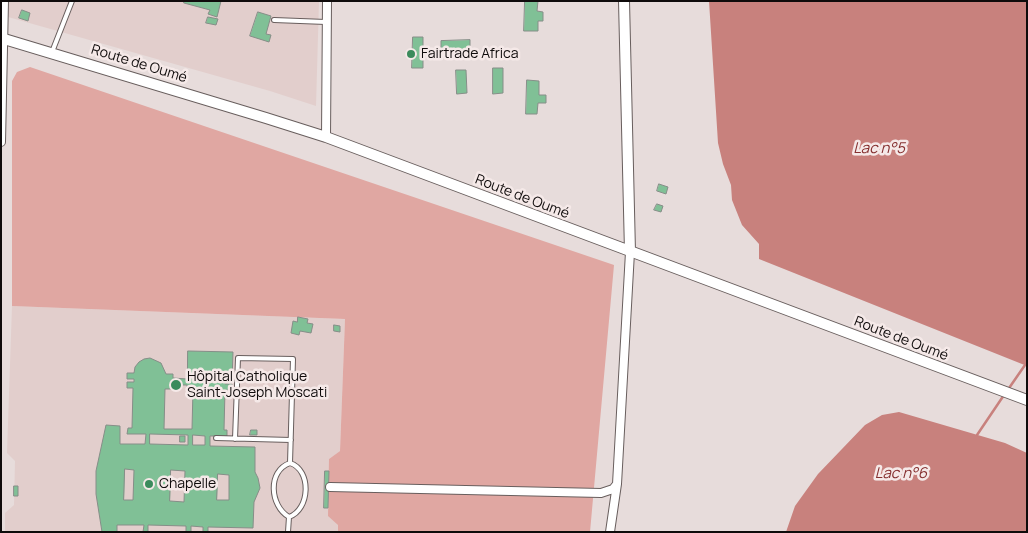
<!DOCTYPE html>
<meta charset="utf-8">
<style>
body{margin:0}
#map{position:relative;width:1028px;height:533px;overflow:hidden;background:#e7dcdb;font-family:Manrope,sans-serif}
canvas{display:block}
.frame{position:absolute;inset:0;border:2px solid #0f0b0b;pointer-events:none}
</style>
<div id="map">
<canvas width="1028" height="533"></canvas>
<div class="frame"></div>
</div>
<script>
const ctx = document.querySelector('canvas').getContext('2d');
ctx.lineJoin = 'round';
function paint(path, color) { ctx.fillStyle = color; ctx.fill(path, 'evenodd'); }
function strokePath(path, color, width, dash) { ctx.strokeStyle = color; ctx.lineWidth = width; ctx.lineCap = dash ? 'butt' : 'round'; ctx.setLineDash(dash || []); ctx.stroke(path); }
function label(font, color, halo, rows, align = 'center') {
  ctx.font = font + ' Manrope,sans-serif'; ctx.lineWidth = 5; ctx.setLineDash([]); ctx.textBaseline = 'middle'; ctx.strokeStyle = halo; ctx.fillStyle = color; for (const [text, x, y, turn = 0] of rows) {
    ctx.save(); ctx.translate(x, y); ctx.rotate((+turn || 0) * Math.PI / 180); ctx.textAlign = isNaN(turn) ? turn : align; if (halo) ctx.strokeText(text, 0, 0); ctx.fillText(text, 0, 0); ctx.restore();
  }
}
const built = new Path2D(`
 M1,1H319L316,106L270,91L1,15Z
 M12,306L345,319L340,451L329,459L330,487L328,508L338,525V532H5V513L14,505L15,461L7,453Z`);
const green = new Path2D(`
 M30,67L614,265L590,532H338V525L328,516L329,459L340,451L345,319L12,306V81L17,72Z`);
const water = new Path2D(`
 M709,1H1027V366L759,259V244L742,225L732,200L731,185L723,164L718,143Z
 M899,412L1005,443L1027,453V532H786L795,506L818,474L865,425L882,415Z`);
const stream = new Path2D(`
 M1007,391L1025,365
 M977,435L1004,395`);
const building = new Path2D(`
 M184,1H221L217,17L208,14L210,10L184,3Z
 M525,1H538L537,11L543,12V21H538V31H524Z
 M22,10L30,13L28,21L19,18Z
 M258,12L271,16L266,34L271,35L269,42L250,36Z
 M208,17L218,19L216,25L206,23Z
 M413,37H423V68H412Z
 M470,40V52L441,53V41Z
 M493,68H503V93L493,94Z
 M456,70H466L467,93L457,94Z
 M527,80L539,81V95H546V103H538L537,114H526Z
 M659,184L668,187L666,194L657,191Z
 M657,204L663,206L661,212L654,210Z
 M298,317L308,319L307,323L313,324L311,333L300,331L299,335L291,333L293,321L297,322Z
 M334,325L340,326V332L334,331Z
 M188,351L233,352L232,382H225V384H232V390H225L224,430H227V436H210V446L255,447V472L258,478L260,488L254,502L253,528L208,527V532H203V527L191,526V532H186V526L148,525V532H143L144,525H117V532H102L96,494V471L106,425L120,426V444H145L146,434H127L128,428H132L133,388H127V382H134V379H127V373H134L135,367L139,362L144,359L150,358L161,363L166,374H173V378L187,379ZM173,385H187V389H193L192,429H164L165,389H172ZM150,434L188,435V445L150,444ZM193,435L205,436V445H193ZM125,469L134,470L133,500H124ZM171,470L185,471L184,502L170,501ZM218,474L229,475V500H217Z
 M251,430H257V435H250Z
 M180,436H185V442H180Z
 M325,471H329L328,508H324Z
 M14,486H18V496H14Z`);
const lane = new Path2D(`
 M274,20L326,22
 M52,52L72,1
 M216,438L291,440
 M235,439L238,358L293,359L290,463
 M290,463C312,470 310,510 289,517C270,506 267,471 290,463Z
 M288,532L289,517`);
const street = new Path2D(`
 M326,137L327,1
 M1,142L4,1
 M330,487L601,493L613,489L617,484L630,252
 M610,532L617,484`);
const secondary = new Path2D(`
 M624,1L630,252
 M1,38L266,118L326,137L1027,400`);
const markers = [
 [411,54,5,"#3b8b5c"],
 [176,385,6,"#3b8b5c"],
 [149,484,5,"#3b8b5c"]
];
const poiNames = [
 ["Fairtrade Africa",421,54],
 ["Hôpital Catholique",187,377],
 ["Saint-Joseph Moscati",187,393],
 ["Chapelle",159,484]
];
const streetNames = [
 ["Route de Oumé",139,64,17],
 ["Route de Oumé",522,197,21],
 ["Route de Oumé",901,339,21]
];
const waterNames = [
 ["Lac n°5",879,149],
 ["Lac n°6",901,474]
];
paint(built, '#e2cecc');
paint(green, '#e0a7a2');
paint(water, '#c8817d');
strokePath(stream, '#c8817d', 2.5);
paint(building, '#80c096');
strokePath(building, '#868e88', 1);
strokePath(lane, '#685e5d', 6);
strokePath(street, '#685e5d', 10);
strokePath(secondary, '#685e5d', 12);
strokePath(lane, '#fff', 4);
strokePath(street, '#fff', 8);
strokePath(secondary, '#fff', 10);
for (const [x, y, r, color] of markers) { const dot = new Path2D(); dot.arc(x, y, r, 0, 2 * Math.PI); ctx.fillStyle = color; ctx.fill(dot); strokePath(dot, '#f5e9e8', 2); }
label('14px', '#0f0b0b', '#f5e9e8', poiNames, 'left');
label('14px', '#0f0b0b', '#f5e9e8', streetNames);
label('italic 15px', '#863030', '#f5e9e8', waterNames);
</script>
